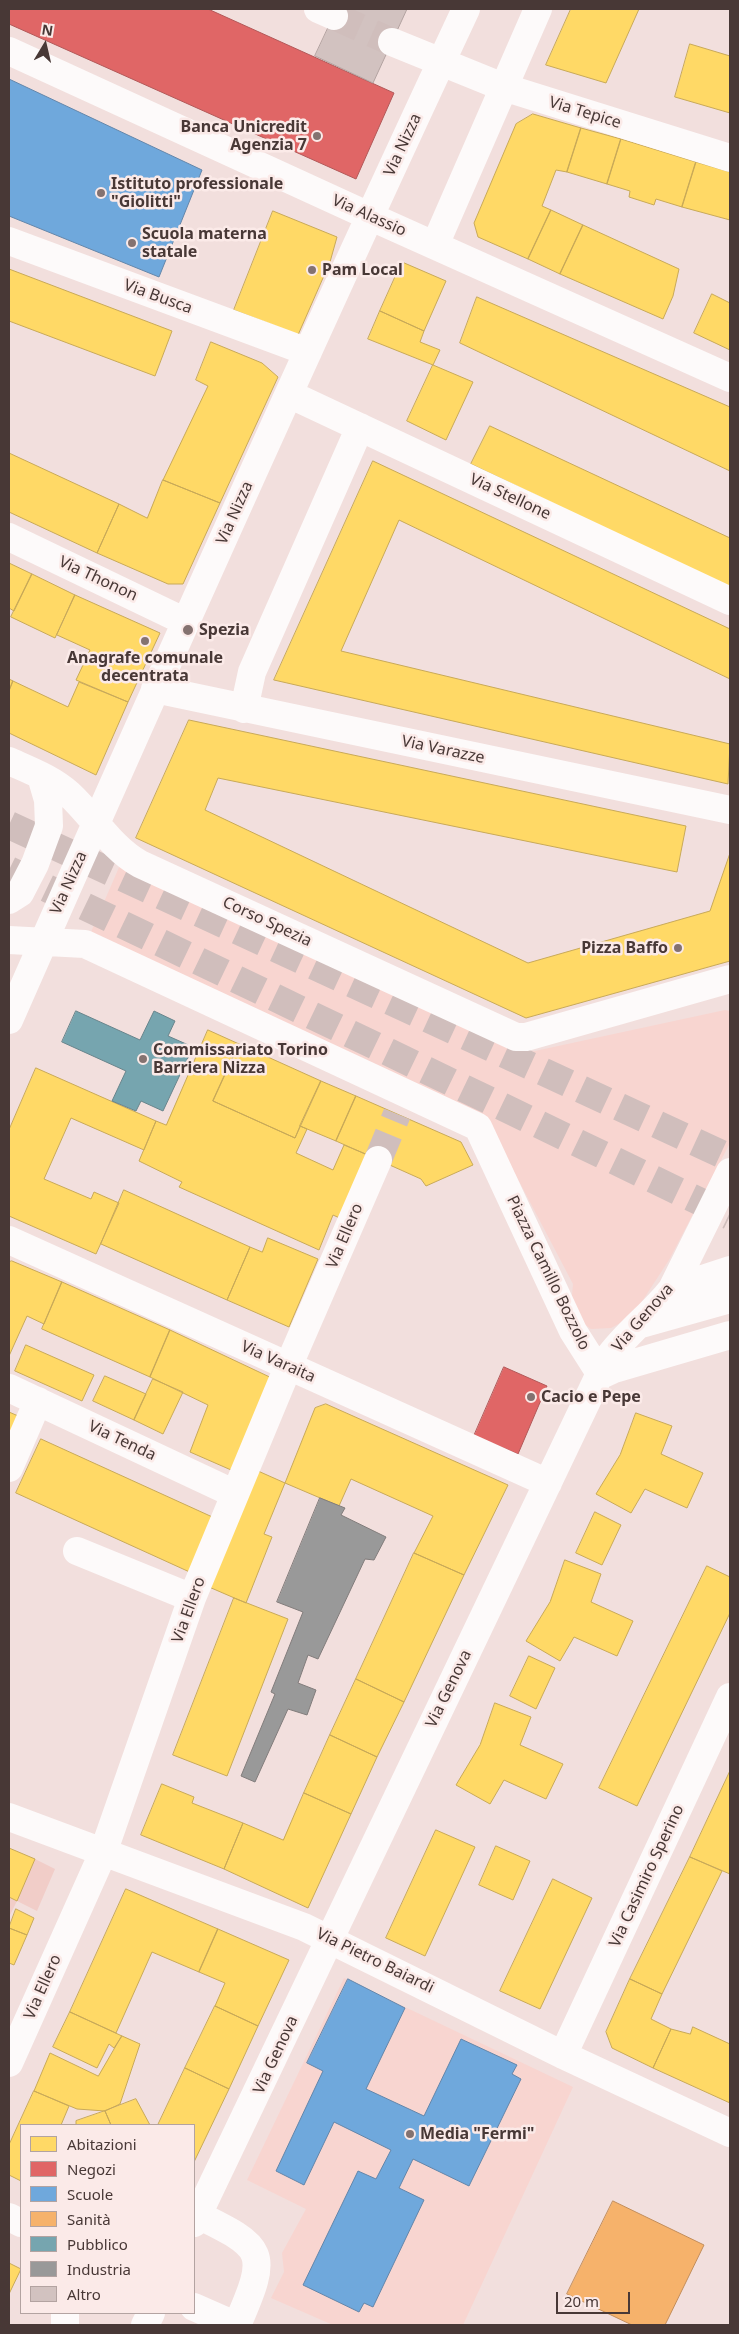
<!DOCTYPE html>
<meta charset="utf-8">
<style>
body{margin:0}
#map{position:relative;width:739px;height:2334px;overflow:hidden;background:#f2dfdd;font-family:"Noto Sans",sans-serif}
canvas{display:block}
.frame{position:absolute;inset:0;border:10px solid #483836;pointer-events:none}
.legend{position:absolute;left:20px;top:2124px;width:175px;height:190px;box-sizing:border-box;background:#fbeae8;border:1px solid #b3a3a1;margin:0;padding:6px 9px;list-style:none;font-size:15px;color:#483836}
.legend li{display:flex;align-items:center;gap:10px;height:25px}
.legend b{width:25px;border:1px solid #b3a3a1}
.north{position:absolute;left:20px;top:20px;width:50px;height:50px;-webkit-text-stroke:4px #fbeae8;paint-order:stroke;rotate:9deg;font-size:14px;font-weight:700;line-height:20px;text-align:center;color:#483836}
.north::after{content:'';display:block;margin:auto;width:18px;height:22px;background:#483836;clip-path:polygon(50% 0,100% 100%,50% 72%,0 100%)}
.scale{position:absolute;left:556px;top:2292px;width:74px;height:22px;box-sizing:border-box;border:2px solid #483836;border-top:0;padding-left:6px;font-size:15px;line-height:18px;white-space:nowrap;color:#483836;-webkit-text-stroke:4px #fbeae8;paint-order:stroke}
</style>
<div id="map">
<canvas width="739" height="2334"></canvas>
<div class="frame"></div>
<ul class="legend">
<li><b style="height:14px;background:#ffd966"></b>Abitazioni</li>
<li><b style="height:14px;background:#e06666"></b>Negozi</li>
<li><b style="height:14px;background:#6fa8dc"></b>Scuole</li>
<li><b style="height:14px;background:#f6b26b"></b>Sanità</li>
<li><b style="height:14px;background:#76a5af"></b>Pubblico</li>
<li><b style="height:14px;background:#999"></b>Industria</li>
<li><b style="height:14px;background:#d2c2c0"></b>Altro</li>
</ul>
<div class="north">N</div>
<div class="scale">20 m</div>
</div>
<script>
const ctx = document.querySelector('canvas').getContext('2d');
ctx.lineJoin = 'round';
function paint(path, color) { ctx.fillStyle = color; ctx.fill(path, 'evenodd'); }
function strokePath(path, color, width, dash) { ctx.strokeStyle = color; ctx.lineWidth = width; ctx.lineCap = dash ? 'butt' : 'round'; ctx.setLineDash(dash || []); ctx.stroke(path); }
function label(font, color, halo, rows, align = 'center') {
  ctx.font = font + ' "Noto Sans",sans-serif'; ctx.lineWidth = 5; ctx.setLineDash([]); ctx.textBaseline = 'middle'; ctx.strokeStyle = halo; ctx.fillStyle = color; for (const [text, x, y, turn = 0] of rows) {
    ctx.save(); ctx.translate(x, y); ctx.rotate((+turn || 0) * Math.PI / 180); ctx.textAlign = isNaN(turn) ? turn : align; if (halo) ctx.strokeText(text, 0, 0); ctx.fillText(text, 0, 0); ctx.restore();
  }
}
const built = new Path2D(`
 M120,865L521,1054L725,1010L730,1011V1143L669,1260L641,1303L622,1322L611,1328L591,1329L584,1324L571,1307L573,1284L489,1124L91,932Z
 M344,1978L573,2087L463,2325H333L271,2298L284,2272L282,2253L306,2209L247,2180Z`);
const green = new Path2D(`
 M35,1859L55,1869L37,1911L17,1901L9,1917V1897L16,1901Z`);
const homes = new Path2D(`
 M571,9H639L606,83L546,65Z
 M690,44L730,56V113L675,97Z
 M533,114L581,128L567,172L556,170L542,206L551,210L528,259L478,237L474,223L516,124Z
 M581,128L621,139L607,184L567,172Z
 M621,139L696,162L682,207L656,199L654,205L629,197L630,191L607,184Z
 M696,162L730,172V220L682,207Z
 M551,210L583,225L560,274L528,259Z
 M273,211L337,237L330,262L298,335L234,310Z
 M583,225L679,269L673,296L663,319L560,274Z
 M402,262L446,281L424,331L380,311Z
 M9,269L172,331L155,376L9,321Z
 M712,294L730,303V350L694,333Z
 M477,297L730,407V471L460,343Z
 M380,311L424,331L420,342L440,350L433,365L368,339Z
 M211,342L262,363L278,377L220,503L163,480L208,386L196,380Z
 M433,365L473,382L446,440L407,421Z
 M490,426L730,538V589L471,464Z
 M9,453L119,504L97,553L9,512Z
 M373,461L730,629V679L399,520L341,651L730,744L728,784L274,680Z
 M163,480L220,503L183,584H168L97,553L119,504L147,518Z
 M9,563L32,574L14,611L9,608Z
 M32,574L75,595L55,638L11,617Z
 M75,595L160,633L128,702L76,680L90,650L57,635Z
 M9,679L13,681L9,691Z
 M13,681L68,707L79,682L128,702L96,775L9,733V691Z
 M189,720L686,826L677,872L218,778L205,810L528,963L710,911L730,853V961L526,1018L136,838Z
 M208,1030L239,1044L213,1101L295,1138L300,1126L307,1129L296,1153L333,1170L344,1145L373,1157L344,1220L333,1215L319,1250L179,1187L182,1182L139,1161L156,1121L166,1125Z
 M239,1044L321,1081L295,1138L213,1101Z
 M36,1068L156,1121L144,1150L71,1118L44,1179L91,1199L94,1192L119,1203L96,1254L9,1216V1130Z
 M321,1081L356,1096L336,1141L300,1126Z
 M356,1096L461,1142L473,1165L426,1186L421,1179L336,1141Z
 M124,1190L250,1247L227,1300L101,1244Z
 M268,1238L318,1259L289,1327L227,1300L250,1247L262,1252Z
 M12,1261L62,1282L44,1324L27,1316L9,1356V1262Z
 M62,1282L170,1330L150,1377L42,1329Z
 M170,1330L276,1380L238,1473L190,1452L208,1405L150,1377Z
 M26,1345L94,1375L82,1401L15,1371Z
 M105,1376L146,1394L134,1420L93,1401Z
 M153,1379L183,1392L163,1434L134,1420Z
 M326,1404L508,1485L464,1575L414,1553L433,1516L351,1479L339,1506L285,1483L315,1408Z
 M9,1412L25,1419L9,1457Z
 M636,1413L672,1426L661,1454L703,1473L687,1508L645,1489L631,1513L596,1494L620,1455Z
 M41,1439L219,1520L194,1574L16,1493Z
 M258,1471L285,1483L264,1534L272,1537L246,1603L209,1587Z
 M595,1512L621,1525L602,1565L576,1553Z
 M414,1553L464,1575L404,1702L356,1679Z
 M565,1560L601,1574L591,1602L633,1621L617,1656L574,1637L560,1661L526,1641L550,1602Z
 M707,1566L730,1577V1613L637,1806L599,1788Z
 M234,1598L288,1619L227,1776L173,1755Z
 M529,1656L555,1668L536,1709L510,1696Z
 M356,1679L404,1702L377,1757L330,1735Z
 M495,1703L531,1717L520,1745L563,1764L546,1799L504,1780L490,1804L456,1785L480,1745Z
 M330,1735L377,1757L351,1814L304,1793Z
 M730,1771V1874L690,1857Z
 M162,1784L194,1797L192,1803L243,1823L224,1869L141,1835Z
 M304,1793L351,1814L308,1908L224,1869L243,1823L283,1840Z
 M436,1830L475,1847L425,1956L386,1938Z
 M496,1846L530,1861L513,1900L479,1885Z
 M9,1848L35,1859L17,1901L9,1897Z
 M690,1857L722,1871L662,1994L630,1979Z
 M553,1879L592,1898L540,2009L500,1991Z
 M126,1889L218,1929L199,1972L152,1952L116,2033L70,2012Z
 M16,1909L34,1918L27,1935L9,1928Z
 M9,1928L27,1935L14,1965L9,1963Z
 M218,1929L289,1960L258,2026L215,2006L225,1983L199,1972Z
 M630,1979L662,1994L651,2019L671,2029L653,2068L612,2048L606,2032Z
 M215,2006L258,2026L229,2089L185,2068Z
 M70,2012L122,2036L114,2048L109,2044L97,2068L53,2047Z
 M693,2027L730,2044V2103L653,2068L671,2029L690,2034Z
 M122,2036L140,2044L120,2104L105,2111L77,2109L34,2091L50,2053L98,2076Z
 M185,2068L229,2089L194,2162V2125H158Z
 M34,2091L69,2106L61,2125H21V2181L9,2175V2145Z
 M136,2099L150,2125H111L105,2111Z
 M105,2111L111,2125H76V2121Z
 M9,2263L21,2269L9,2294Z`);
const shops = new Path2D(`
 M9,9H208L394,93L356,179L9,24Z
 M504,1367L547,1386L518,1454L474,1436Z`);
const schools = new Path2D(`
 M9,79L202,170L159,277L9,216Z
 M348,1979L405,2008L366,2089L424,2116L461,2039L517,2065L512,2074L521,2079L469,2186L413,2159L399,2188L424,2200L373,2307L364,2303L359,2312L303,2285L358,2171L376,2179L391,2150L334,2122L304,2185L276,2171L323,2071L307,2063Z`);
const health = new Path2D(`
 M613,2201L704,2245L665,2325H632L567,2294Z`);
const public = new Path2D(`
 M76,1011L140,1040L154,1011L175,1021L168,1036L193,1047L163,1111L141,1101L136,1111L112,1101L126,1071L62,1042Z`);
const industry = new Path2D(`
 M320,1498L345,1508L341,1515L386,1537L374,1560L365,1559L318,1659L308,1655L298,1683L316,1690L307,1715L288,1709L255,1782L241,1776L275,1694L271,1692L303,1612L277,1602Z`);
const building = new Path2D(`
 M337,9H407L373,83L315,56Z`);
const minorTunnel = new Path2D(`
 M334,16L392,42
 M9,825L730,1158
 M9,870L730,1216
 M378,1160L397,1114`);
const minor = new Path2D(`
 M318,9L334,16
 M392,42L503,87L730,158
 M9,51L369,216L730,378
 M9,241L308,352
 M435,245L538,9
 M289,394L730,601
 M9,537L186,622
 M155,689L730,810
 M244,709L252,672L360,427
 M9,761C29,770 53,779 69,794C94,817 111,848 140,864L516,1037H526L730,979
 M9,900L20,893L35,864L49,826L48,800L41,776
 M9,940L85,944L478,1127L573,1331L601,1375
 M9,1020C158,682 309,344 466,9
 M9,1240L548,1483
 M672,1289L730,1270
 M641,1324L730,1299
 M601,1375L614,1369L730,1335
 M9,1388L235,1494
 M9,1468L38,1401
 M77,1551L192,1598
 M9,1817L304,1927L563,2055L730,2133
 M563,2055L730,1697
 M9,2063L103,1853L192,1598L288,1367L378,1160
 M194,2213C265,2248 270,2250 237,2325
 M9,2217L21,2223
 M194,2223L606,1361C625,1333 652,1315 672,1289L730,1172
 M194,2307L235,2325
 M65,2313V2325
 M145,2325L151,2313`);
const markers = [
 [317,136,5,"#847270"],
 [101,193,5,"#847270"],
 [132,243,5,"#847270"],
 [312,270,5,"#847270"],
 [188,630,6,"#847270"],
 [145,641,5,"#847270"],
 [678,948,5,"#847270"],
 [143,1059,5,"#847270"],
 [531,1397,5,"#847270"],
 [410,2134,5,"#847270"]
];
const streetNames = [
 ["Via Tepice",585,113,17],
 ["Via Nizza",403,145,-65],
 ["Via Alassio",369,216,24],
 ["Via Busca",158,297,20],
 ["Via Stellone",510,497,25],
 ["Via Nizza",235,513,-66],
 ["Via Thonon",98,579,25],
 ["Via Varazze",443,750,12],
 ["Via Nizza",69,883,-66],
 ["Corso Spezia",267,922,25],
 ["Via Ellero",345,1236,-67],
 ["Piazza Camillo Bozzolo",548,1273,64],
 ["Via Genova",643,1318,-49],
 ["Via Varaita",278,1362,24],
 ["Via Tenda",122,1441,25],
 ["Via Ellero",189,1610,-70],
 ["Via Genova",449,1689,-64],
 ["Via Casimiro Sperino",647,1876,-65],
 ["Via Pietro Baiardi",375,1961,26],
 ["Via Ellero",43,1987,-66],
 ["Via Genova",276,2055,-65]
];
const poiNames = [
 ["Banca Unicredit",307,127,"right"],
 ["Agenzia 7",307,145,"right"],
 ["Istituto professionale",111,184],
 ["\"Giolitti\"",111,202],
 ["Scuola materna",142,234],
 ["statale",142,252],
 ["Pam Local",322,270],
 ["Spezia",199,630],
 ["Anagrafe comunale",145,658,"center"],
 ["decentrata",145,676,"center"],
 ["Pizza Baffo",668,948,"right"],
 ["Commissariato Torino",153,1050],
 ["Barriera Nizza",153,1068],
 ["Cacio e Pepe",541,1397],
 ["Media \"Fermi\"",420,2134]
];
paint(built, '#f8d5d0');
paint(green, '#f1cdc8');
paint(homes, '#ffd966');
strokePath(homes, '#c8a958', 1);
paint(shops, '#e06666');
strokePath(shops, '#b25858', 1);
paint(schools, '#6fa8dc');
strokePath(schools, '#6386aa', 1);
paint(health, '#f6b26b');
strokePath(health, '#c28d5b', 1);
paint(public, '#76a5af');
strokePath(public, '#68848b', 1);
paint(industry, '#999');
strokePath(industry, '#817c7b', 1);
paint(building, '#d2c2c0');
strokePath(building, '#b2a2a0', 1);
strokePath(minorTunnel, '#d0bebc', 28, [28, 14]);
strokePath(minor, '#fdfafa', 28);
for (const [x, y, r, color] of markers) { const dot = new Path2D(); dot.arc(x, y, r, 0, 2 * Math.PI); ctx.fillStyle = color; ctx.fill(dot); strokePath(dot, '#fbeae8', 2); }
label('16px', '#483836', '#fbeae8', streetNames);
label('bold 16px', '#483836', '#fbeae8', poiNames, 'left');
</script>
